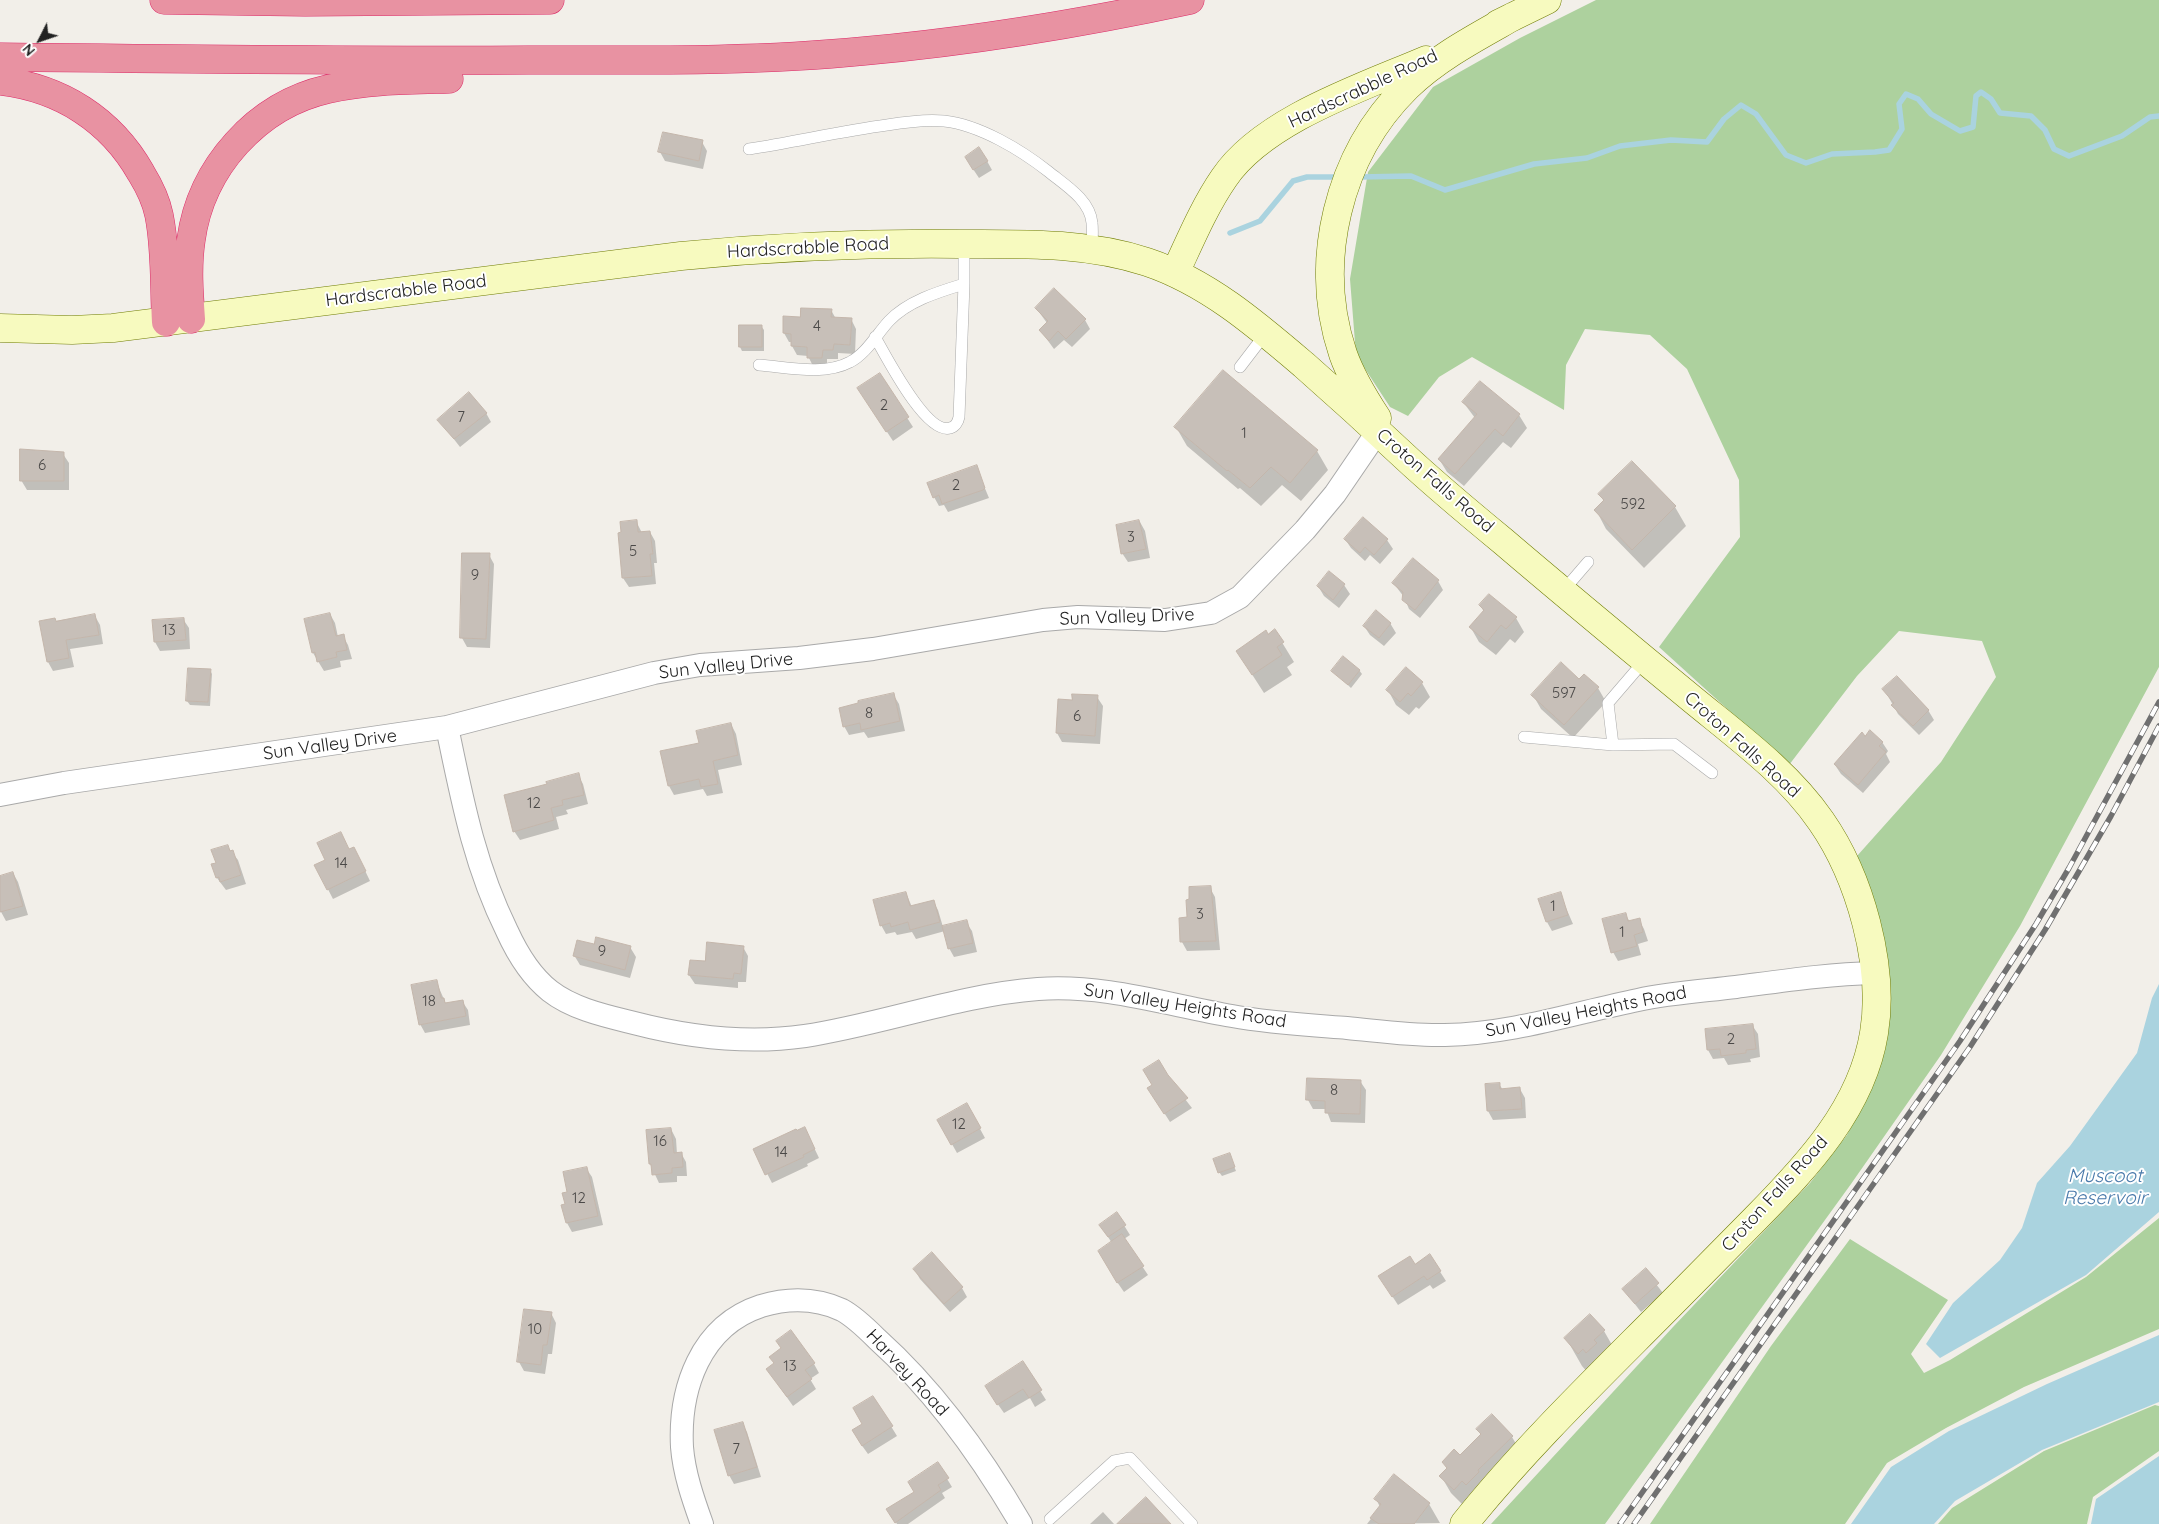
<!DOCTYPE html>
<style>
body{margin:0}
#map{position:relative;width:2159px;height:1524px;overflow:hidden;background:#f2efe9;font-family:Quicksand,sans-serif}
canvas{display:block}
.north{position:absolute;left:15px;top:15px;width:50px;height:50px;-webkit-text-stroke:4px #fff;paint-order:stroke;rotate:229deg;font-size:14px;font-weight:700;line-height:20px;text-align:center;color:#222}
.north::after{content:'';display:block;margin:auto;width:18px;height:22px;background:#222;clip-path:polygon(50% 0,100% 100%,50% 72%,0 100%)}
</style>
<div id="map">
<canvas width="2159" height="1524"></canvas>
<div class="north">N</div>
</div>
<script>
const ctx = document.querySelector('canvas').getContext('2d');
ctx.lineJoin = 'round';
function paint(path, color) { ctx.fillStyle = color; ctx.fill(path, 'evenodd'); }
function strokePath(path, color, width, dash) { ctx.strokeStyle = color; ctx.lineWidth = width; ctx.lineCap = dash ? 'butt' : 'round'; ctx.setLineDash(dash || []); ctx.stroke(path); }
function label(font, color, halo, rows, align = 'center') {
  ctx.font = font + ' Quicksand,sans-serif'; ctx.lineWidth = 4; ctx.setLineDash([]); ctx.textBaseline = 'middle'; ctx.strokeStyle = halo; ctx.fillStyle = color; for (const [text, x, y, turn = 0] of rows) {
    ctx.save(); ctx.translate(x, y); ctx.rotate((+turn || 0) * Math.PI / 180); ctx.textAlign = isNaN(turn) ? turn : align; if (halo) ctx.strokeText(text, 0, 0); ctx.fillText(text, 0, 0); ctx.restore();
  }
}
const forest = new Path2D(`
 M1596,0H2159V667L2020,926L1941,1055L1851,1184L1605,1524H1491L1673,1327L1810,1183L1847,1135L1885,1051L1890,997L1870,895L1857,856L1941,762L1996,677L1982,641L1899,631L1857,676L1789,765L1659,647L1740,537L1739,480L1687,369L1650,335L1585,329L1566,365L1564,410L1472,357L1439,377L1408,416L1390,407L1356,355L1350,279L1368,172L1433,87L1520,38Z
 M2159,1218V1329L2024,1387L1946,1428L1887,1463L1845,1524H1650L1771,1346L1850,1239L1948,1300L1911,1354L1924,1373L1950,1360L2086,1277Z
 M2155,1405L2159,1406V1451L2093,1497L2087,1524H1938L1952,1508L2044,1451Z`);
const water = new Path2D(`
 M2159,984V1212L2086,1275L1940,1358L1926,1344L1953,1303L2000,1260L2022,1228L2037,1183L2070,1146L2137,1053L2152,998Z
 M2159,1335V1402L2042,1450L1955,1501L1934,1524H1851L1891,1467L1949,1431L2047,1384Z
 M2159,1456V1524H2091L2096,1499Z`);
const shadow = new Path2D(`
 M702,142L707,151L703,169L665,161L660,152Z
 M987,161L992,170L979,178L971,166Z
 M1036,308L1085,320L1090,329L1072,347L1064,340L1054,349L1040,330L1047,323Z
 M831,310L836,319H851L856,329L855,354L838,353V359H827V367L813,366L808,356L797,355L792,346V342H789L784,333L802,318Z
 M761,326L764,330V351H742L740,347Z
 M879,374L913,427L893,441L864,397Z
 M1480,383L1519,415L1527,428L1511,448L1503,442L1464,486L1447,472L1439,459L1475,418L1463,402Z
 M486,413L491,422L460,447L439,420Z
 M1176,427L1317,451L1328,470L1301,501L1282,485L1261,506L1240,488L1238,489L1187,446Z
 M63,454L69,463V490H27L21,480Z
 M1632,463L1675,507L1686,526L1644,568L1606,529L1596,510L1604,502L1600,494Z
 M976,467L989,498L948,512L944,505L939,506L934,497Z
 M636,521L642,533L650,532L655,541L657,563H654L656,584L629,587L623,578Z
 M1140,522L1145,531L1150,558L1128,562L1122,553L1117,526Z
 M1345,539L1387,540L1393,549L1380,564L1370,555L1365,561L1351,548Z
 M489,555L494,564L490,648L467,647L462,638Z
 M1329,573L1344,585L1350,594L1339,608L1324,596L1318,586Z
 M1438,581L1443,590L1420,618L1409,609L1404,597L1394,584Z
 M1480,605L1516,618L1524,632L1515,643L1510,639L1496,655L1479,642L1471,628L1484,612Z
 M330,614L335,623L338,637L343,636L348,645L352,659L340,661L341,667L324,671L313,653L305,620Z
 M95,616L100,625L103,644L70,649L74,667L53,671L48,662L56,622Z
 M183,619L189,628L190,649L160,651L155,642L154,621Z
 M1390,623L1396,633L1384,646L1370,635L1364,626Z
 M1275,631L1294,662L1287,667L1292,675L1264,693L1237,651Z
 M210,670L212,674L210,706L190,705L187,701Z
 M1359,670L1362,674L1351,688L1333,671Z
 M1422,683L1430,697L1419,709L1416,707L1409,715L1396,705L1388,690Z
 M1598,688L1606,702L1573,738L1541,709L1533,695Z
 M1884,689L1928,710L1934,720L1919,735L1898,714Z
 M893,694L899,704L905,731L868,738L864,732L849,735L844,726Z
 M1097,697L1103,706L1100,744L1062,742L1057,733L1073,701Z
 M731,724L736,734L742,765L718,770L723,793L707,796L703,789L674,795L669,786L701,744Z
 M1865,737L1882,742L1888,751L1886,754L1890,762L1863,793L1841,774L1835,765Z
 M578,775L583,784L588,804L566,810L568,814L556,817L559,829L520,840L514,831L548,785Z
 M227,846L238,860L246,884L226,890L217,878Z
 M349,850L359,858L370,881L333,899L316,866Z
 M13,873L18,882L28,915L6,921L0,910V877Z
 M1210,888L1215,897L1220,950L1187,951L1182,942L1181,919H1188Z
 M906,893L912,907L933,901L938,910L943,927L966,922L972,931L977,952L954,957L949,948L945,931L916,939L912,932L897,935L895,932L886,934L881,925Z
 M1560,894L1573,924L1552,931L1547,922Z
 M1625,914L1630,922L1639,920L1644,929L1648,941L1638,944L1641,955L1618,961L1613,952Z
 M595,946L630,947L636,957L630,978L580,965L574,955Z
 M743,947L748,956L746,982H738V988L695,984L689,975L706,962Z
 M436,981L446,1004L462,1001L468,1010L470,1025L425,1033L420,1024Z
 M1752,1025L1758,1034L1760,1057L1750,1059L1751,1062L1728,1065L1724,1058L1713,1059L1708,1050Z
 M1167,1076L1192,1108L1170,1122L1154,1097Z
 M1360,1081L1366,1090L1365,1123L1331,1122L1326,1109H1313L1308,1100Z
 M1499,1084L1503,1090L1520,1089L1525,1098L1526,1118L1493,1120L1488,1111Z
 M967,1105L985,1138L957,1153L939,1121Z
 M671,1129L676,1139L677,1154L681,1153L686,1162L687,1176H677V1182L659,1183L650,1164Z
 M796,1132L809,1137L819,1158L807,1164L808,1166L772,1183L755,1150Z
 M1231,1159L1236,1171L1222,1176L1219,1172Z
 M586,1168L592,1177L603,1225L572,1232L567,1223L563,1206L567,1205L569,1193Z
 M1117,1214L1130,1235L1124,1239L1148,1275L1124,1292L1115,1279L1112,1243L1106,1234Z
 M1430,1256L1446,1281L1433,1289L1430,1285L1398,1305L1385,1285Z
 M914,1269L962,1288L967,1297L950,1312L920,1279Z
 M1645,1270L1663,1293L1641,1312L1624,1290Z
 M551,1313L556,1323L552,1354H548L545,1374L524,1371L519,1362Z
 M1604,1331L1620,1359L1595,1381L1582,1366L1566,1338Z
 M1022,1362L1046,1400L1035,1407L1030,1398L1004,1413L992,1396Z
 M814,1364L819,1373L810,1379L816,1389L793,1406L767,1369Z
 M873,1397L897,1436L868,1454L858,1440Z
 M742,1423L747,1432L761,1477L734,1484L729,1475Z
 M1478,1429L1512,1437L1522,1454L1464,1506L1451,1493L1441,1476L1447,1469L1443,1462L1460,1457L1481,1436Z
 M938,1464L952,1487L942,1493L945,1498L908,1524H897L888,1509L916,1493Z
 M1376,1499L1429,1504L1440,1523L1367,1524L1380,1507Z
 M1103,1512L1114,1524H1090Z`);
const stream = new Path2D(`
 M1360,177L1411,176L1445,190L1534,164L1587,158L1620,146L1671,140L1707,142L1724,119L1741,105L1756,114L1786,155L1806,163L1832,154L1875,152L1889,150L1902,129L1899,104L1906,94L1918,99L1931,114L1960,131L1973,127L1976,96L1981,92L1991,99L2000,113L2031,116L2045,130L2054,149L2069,156L2122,136L2150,117L2159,116
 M1230,233L1260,221L1293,181L1307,177H1336`);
const building = new Path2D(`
 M663,132L703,140L699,161L658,152Z
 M979,147L988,161L973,170L965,157Z
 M1054,288L1086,319L1066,339L1058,331L1049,341L1039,330L1048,321L1035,308Z
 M801,308L832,309L831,317L852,318L850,345L834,344L833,350H823L822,358H807V347L791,346V334L783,333V316L800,317Z
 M739,325H762V347H739Z
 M1223,370L1318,450L1290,483L1271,467L1250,488L1228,470L1227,471L1174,427Z
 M880,373L909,417L886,432L857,388Z
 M1480,381L1520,414L1503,436L1495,429L1455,474L1438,459L1477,414L1462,402Z
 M469,392L487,413L454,439L437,420Z
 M20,449L64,452V481H20Z
 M1632,461L1676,506L1632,550L1594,510L1604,500L1598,494Z
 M977,465L985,488L983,490L942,504L939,495L933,498L927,483Z
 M1363,517L1388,539L1374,555L1365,547L1360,553L1344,539Z
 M637,520L638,532L650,531L653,554H650L652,576L622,578L618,533L621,532L620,522Z
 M1139,520L1146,549L1121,554L1116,525Z
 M462,553H490L486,639L460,638Z
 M1413,558L1439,580L1415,610L1402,600L1403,592L1392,583Z
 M1329,571L1345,584L1333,600L1317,586Z
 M1489,594L1517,617L1506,629L1501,625L1487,642L1469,627L1484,610L1479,605Z
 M1376,610L1391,623L1379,638L1363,626Z
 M330,613L336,636L344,634L347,650L336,652L337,657L317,662L315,652L312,653L304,619Z
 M95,614L99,635L66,640L69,658L47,662L39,621L55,618L56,621Z
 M184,618L186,640L154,642L152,620Z
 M1275,629L1284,642L1277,647L1282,655L1252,675L1236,651L1266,630L1268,634Z
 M1343,656L1360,670L1348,685L1331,671Z
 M1561,662L1579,679L1584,674L1599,687L1564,725L1531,695Z
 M1406,667L1423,682L1411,696L1408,693L1400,702L1386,690Z
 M188,668L211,669L208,702L186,701Z
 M1897,676L1929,710L1913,726L1891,705L1894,703L1882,689Z
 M894,693L900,721L861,730L860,723L843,727L839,708L858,703V701Z
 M1072,694L1098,695L1095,736L1056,733L1058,699L1072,700Z
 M731,723L738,755L713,761L718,784L701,787L699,779L668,786L660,751L699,743L696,731Z
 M1870,730L1883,742L1879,746L1886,752L1858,785L1834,764L1862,732L1865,736Z
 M579,773L584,795L562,800L563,805L551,808L554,820L513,832L504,795L547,784L546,782Z
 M341,832L349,849L354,847L366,871L327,890L314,865L325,860L317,843Z
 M228,845L230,851L233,850L241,875L220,882L219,877L216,878L211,864L216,863L211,850Z
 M13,872L23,906L0,912V876Z
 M1211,886L1216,941L1180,942L1179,918L1187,917L1186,900L1189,899V887Z
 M906,892L910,906L934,900L940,922L910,930L908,922L891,927L890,923L880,926L873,900Z
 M1561,892L1568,915L1546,922L1538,899Z
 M1626,913L1628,921L1640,918L1643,932L1634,935L1637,946L1611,953L1602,919Z
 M967,920L973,943L948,949L942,926Z
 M596,937L631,946L625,970L573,956L577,940L594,944Z
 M707,942L744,946L741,974L734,973L733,979L688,975L690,960L705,961Z
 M437,980L441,998H444L445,1003L463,1000L466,1016L419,1025L411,985Z
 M1753,1024L1756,1049L1746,1050V1053L1721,1056L1720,1049L1707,1050L1705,1029Z
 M1159,1060L1168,1075L1188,1098L1164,1114L1147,1088L1152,1085L1143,1070Z
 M1307,1078L1361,1080L1360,1114L1325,1113V1101L1306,1100Z
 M1500,1083V1089L1520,1087L1522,1109L1487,1111L1485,1084Z
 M967,1103L981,1128L951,1145L937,1120Z
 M805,1127L815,1149L803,1155L804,1157L765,1175L753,1149L796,1129L797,1130Z
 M671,1128L674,1153L682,1152L683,1167L672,1168V1173L652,1175L651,1164H649L646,1130Z
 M1230,1153L1235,1167L1218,1173L1213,1159Z
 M587,1167L598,1216L566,1223L561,1205L565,1204L562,1193L567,1192L563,1172Z
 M1117,1212L1126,1225L1108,1237L1099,1225Z
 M1122,1234L1144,1266L1117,1283L1098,1251Z
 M932,1252L963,1287L944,1304L913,1269Z
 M1430,1254L1441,1271L1427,1280L1424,1276L1392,1297L1378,1276L1410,1256L1415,1264Z
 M1646,1268L1659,1283L1635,1304L1622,1289Z
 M524,1309L552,1312L547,1345H543L541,1365L517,1362Z
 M1590,1314L1605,1330L1594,1340L1597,1343L1586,1353L1583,1349L1578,1354L1564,1338Z
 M791,1330L815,1363L805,1370L812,1379L787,1397L766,1369L774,1363L769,1357L781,1348L776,1341Z
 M1023,1361L1042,1390L1029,1398L1023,1389L997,1405L985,1386Z
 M873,1396L893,1426L862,1446L852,1430L862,1424L853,1408Z
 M1492,1414L1513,1436L1478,1470L1479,1472L1466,1485L1462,1481L1454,1490L1439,1476L1447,1468L1442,1462L1454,1449L1460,1455L1481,1434L1476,1429Z
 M743,1422L757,1467L728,1476L714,1430Z
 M938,1462L949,1478L938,1485L941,1490L895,1523L886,1509L914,1492L908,1482Z
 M1394,1474L1430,1503L1414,1524H1379L1370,1518L1381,1504L1374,1499Z
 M1146,1497L1171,1524H1117Z`);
const lane = new Path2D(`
 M749,149C795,142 841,131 887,125C905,122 926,119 944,121C980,125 1021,150 1049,172C1065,185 1090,200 1092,223C1093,231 1092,240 1092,249
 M875,337C886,356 926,435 950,428C955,427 958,422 959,417L964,284
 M759,365C787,367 824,376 850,362C866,354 877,334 889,321C908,301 938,292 964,284V244
 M1240,367L1266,333
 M1563,591L1588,562
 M1645,660L1608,703L1613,745L1674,744L1712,773
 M1524,737L1613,745
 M1050,1519L1114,1461L1130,1458L1192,1524`);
const street = new Path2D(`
 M447,727C462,799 474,864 507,931C517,953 531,976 550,991C573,1009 606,1016 634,1023C688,1037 749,1044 805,1036C883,1024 959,995 1038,989C1104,984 1168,1005 1232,1016C1270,1023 1308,1025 1347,1028C1379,1031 1412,1036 1445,1035C1511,1034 1574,1013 1638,1000C1670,993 1703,991 1736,987C1782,981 1828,974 1875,973
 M0,795L64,783L447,727L654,673L700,665L799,658L873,649L1043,620L1078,617L1165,620L1211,613L1240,597L1305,530L1335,494L1378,431
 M702,1524C693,1499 684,1473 682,1447C679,1389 700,1326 761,1306C788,1298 816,1298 842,1310C855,1317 867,1329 877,1339C935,1391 982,1457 1021,1524`);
const secondary = new Path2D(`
 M1498,24L1547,0
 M1175,273C1190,241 1204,207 1224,178C1263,120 1363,87 1426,60
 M0,328L72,330L113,328L681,256C774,247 866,243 959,244C1022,244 1086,242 1147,262C1207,282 1256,324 1304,365C1337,394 1370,424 1403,455C1435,485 1470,514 1504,542C1566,595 1629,647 1692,699C1737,736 1788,773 1821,821C1860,877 1885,966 1874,1033C1862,1108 1807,1166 1756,1218C1730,1244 1704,1271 1678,1297C1605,1371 1529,1443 1464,1524
 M1377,418C1364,398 1351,377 1343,354C1312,262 1338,155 1407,87C1438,57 1477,37 1514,16`);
const highway = new Path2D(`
 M164,0L305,2L550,0
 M0,57C176,59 352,61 528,60C641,60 752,62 864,51C974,41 1083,23 1190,0
 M0,81C61,88 111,120 141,173C149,186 156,200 159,215C166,250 164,287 166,322
 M191,319C189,293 187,266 191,240C201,167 257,105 328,89C367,80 409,80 449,79`);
const rail = new Path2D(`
 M1620,1524L1960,1041L2036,924L2069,868L2159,702
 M1634,1524L1970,1047L2045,930L2111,816L2159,726`);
const numberNames = [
 ["4",817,326],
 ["2",884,405],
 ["7",461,417],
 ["1",1244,433],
 ["6",42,465],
 ["2",956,485],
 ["592",1633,504],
 ["3",1131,537],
 ["5",633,551],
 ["9",475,575],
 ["13",169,630],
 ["597",1564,693],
 ["8",869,713],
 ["6",1077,716],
 ["12",534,803],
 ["14",341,863],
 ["1",1553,906],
 ["3",1200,914],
 ["1",1622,932],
 ["9",602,951],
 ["18",429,1001],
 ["2",1731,1039],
 ["8",1334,1090],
 ["12",959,1124],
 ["16",660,1141],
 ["14",781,1152],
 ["12",579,1198],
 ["10",535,1329],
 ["13",790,1366],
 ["7",736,1449]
];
const streetNames = [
 ["Hardscrabble Road",1363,89,-25],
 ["Hardscrabble Road",808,248,-3],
 ["Hardscrabble Road",406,291,-7],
 ["Croton Falls Road",1435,481,41],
 ["Sun Valley Drive",1127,617,-2],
 ["Sun Valley Drive",726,666,-6],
 ["Sun Valley Drive",330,745,-8],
 ["Croton Falls Road",1742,745,42],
 ["Sun Valley Heights Road",1185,1006,9],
 ["Sun Valley Heights Road",1586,1012,-11],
 ["Croton Falls Road",1775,1194,-48],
 ["Harvey Road",907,1373,47]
];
const waterNames = [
 ["Muscoot",2105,1176],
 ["Reservoir",2105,1198]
];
paint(forest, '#add19e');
paint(water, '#aad3df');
paint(shadow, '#0003');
strokePath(stream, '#aad3df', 5.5);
paint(building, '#c7bfb8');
strokePath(building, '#c4b6ab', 1);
strokePath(lane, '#a9a9a9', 12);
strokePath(street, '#a9a9a9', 24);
strokePath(secondary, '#707d05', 29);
strokePath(highway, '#dc2a67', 29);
strokePath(lane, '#fff', 11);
strokePath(street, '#fff', 22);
strokePath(secondary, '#f7fabf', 28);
strokePath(highway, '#e892a2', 28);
strokePath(rail, '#707070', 5.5);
strokePath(rail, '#fff', 4, [11]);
label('15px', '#4b4948', null, numberNames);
label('18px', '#222', '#fff', streetNames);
label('italic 19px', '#4a7aab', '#fff', waterNames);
</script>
